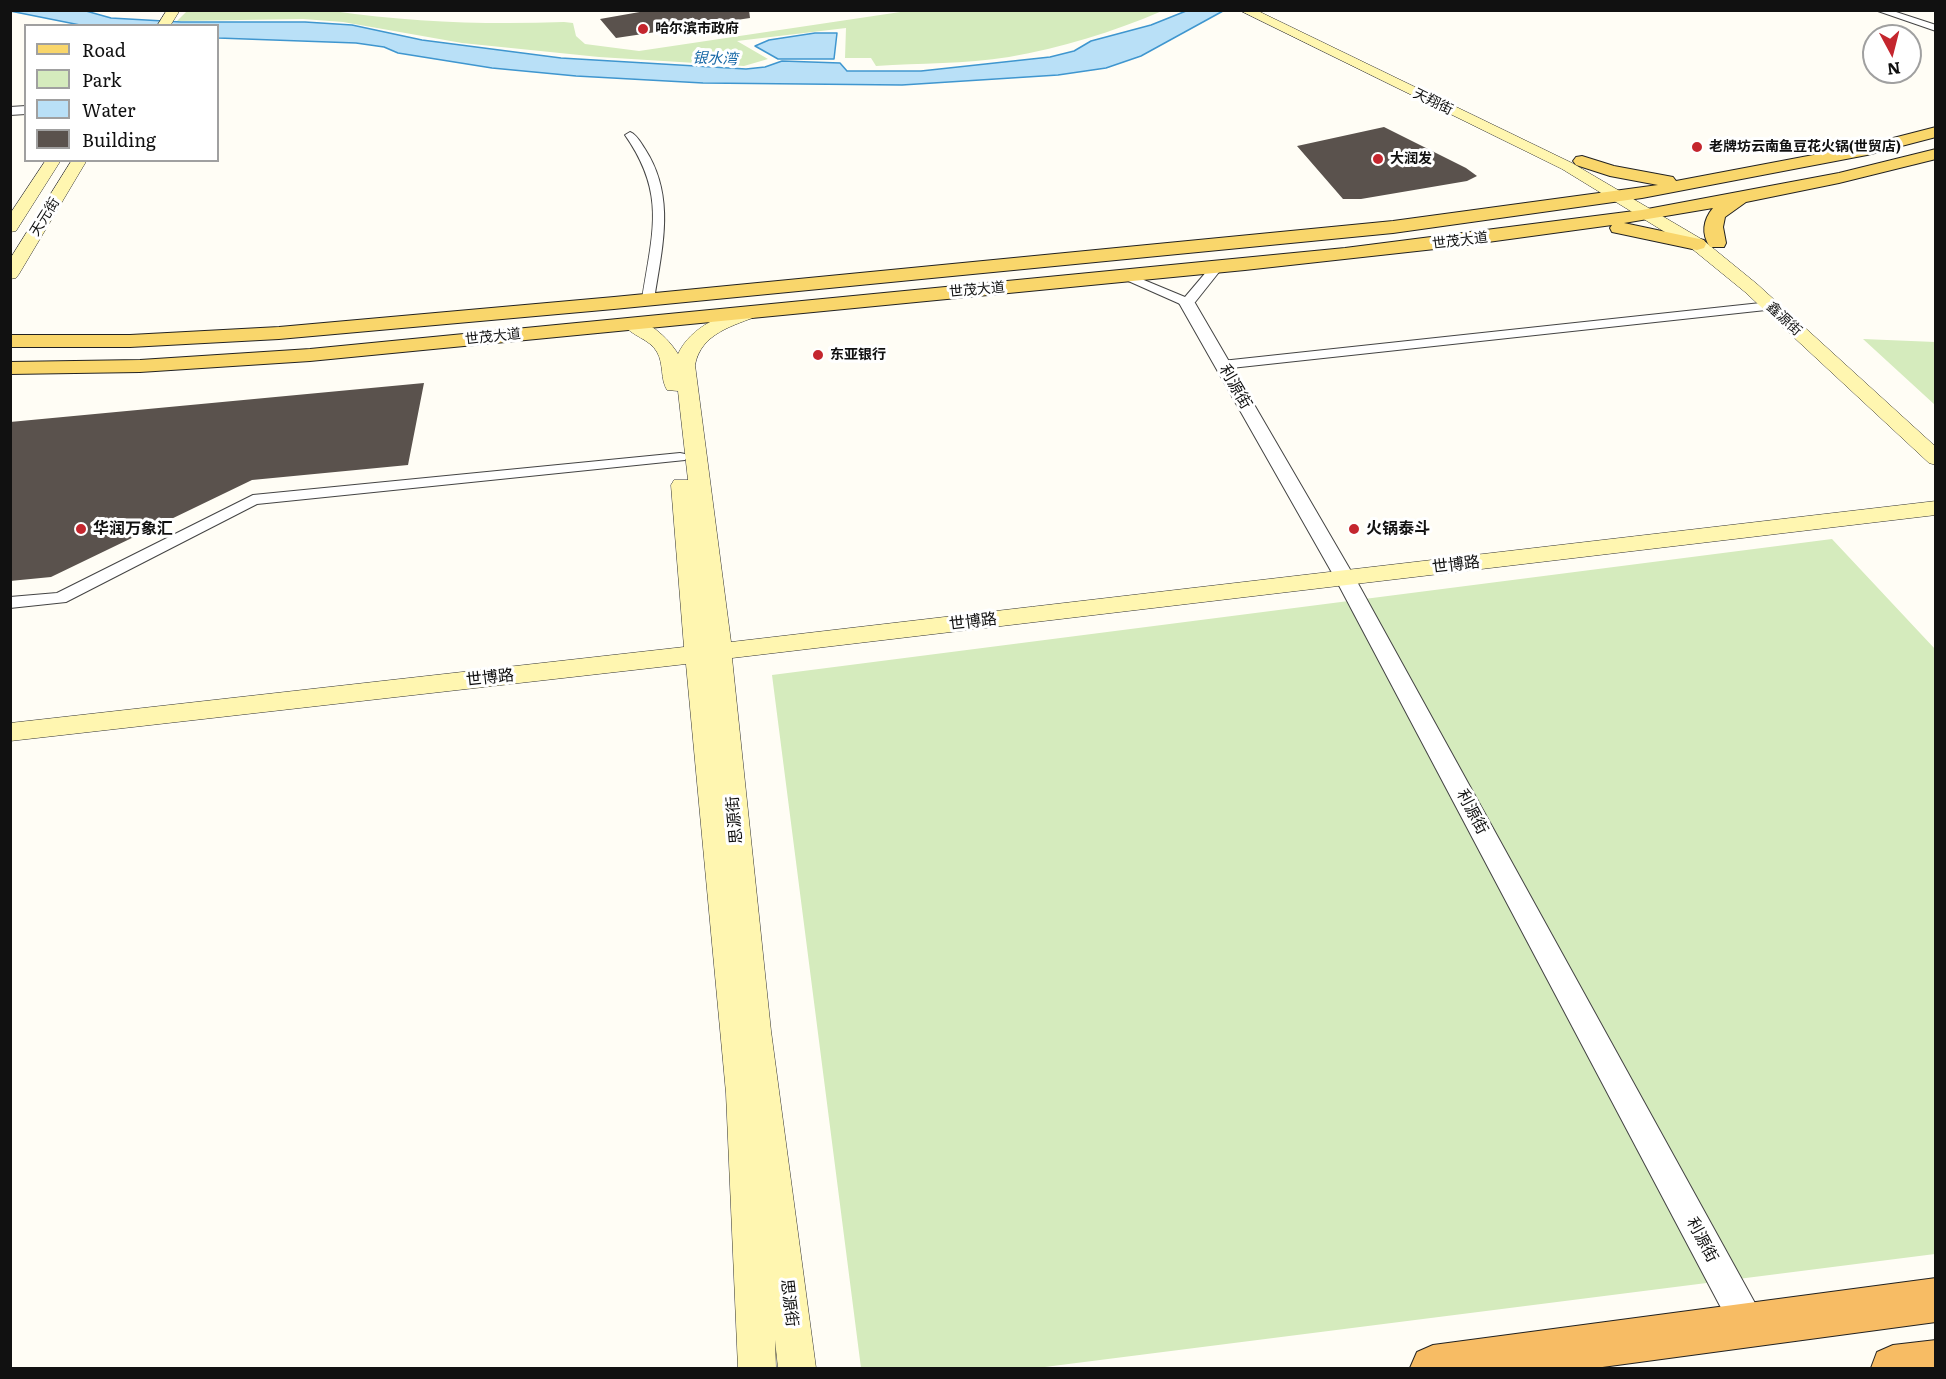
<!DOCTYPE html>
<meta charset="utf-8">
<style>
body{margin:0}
#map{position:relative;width:1946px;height:1379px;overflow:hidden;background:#fffdf5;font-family:Literata,serif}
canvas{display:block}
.frame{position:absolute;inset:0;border:12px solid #111;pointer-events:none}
.legend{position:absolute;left:24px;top:24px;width:195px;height:138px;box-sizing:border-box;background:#fff;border:2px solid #a0a0a0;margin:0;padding:8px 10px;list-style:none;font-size:18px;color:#111}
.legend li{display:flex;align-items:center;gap:12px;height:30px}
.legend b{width:30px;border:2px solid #a0a0a0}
.north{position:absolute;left:1862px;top:24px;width:60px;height:60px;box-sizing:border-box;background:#fff;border:2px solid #a0a0a0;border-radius:50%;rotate:173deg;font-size:16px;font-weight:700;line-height:24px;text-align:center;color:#111}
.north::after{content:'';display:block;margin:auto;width:21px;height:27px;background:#c4262e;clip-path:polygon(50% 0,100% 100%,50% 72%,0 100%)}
</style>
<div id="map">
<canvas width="1946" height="1379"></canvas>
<div class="frame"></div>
<ul class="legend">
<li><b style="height:8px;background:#f9d66b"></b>Road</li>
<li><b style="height:16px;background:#d5ebbd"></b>Park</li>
<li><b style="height:16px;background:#b9e0f7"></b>Water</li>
<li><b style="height:16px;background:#5a524d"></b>Building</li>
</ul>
<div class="north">N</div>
</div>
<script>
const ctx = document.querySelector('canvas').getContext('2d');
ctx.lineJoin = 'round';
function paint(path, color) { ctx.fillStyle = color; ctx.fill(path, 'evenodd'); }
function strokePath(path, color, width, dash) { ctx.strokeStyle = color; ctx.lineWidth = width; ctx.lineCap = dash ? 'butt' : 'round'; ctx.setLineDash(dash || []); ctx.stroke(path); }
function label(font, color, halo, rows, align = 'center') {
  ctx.font = font + ' Literata,"Noto Sans SC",serif'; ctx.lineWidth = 6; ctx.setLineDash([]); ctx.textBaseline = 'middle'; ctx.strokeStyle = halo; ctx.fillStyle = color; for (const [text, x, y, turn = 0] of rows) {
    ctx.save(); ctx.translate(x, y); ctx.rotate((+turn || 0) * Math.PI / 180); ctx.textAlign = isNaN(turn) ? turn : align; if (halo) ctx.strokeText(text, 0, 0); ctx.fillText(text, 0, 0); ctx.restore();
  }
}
const green = new Path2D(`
 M333,11C410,22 486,25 564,22L573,23L576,36L585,44L639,51L907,11H1162C1113,32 1061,48 1009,57C965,64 920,63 876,66L871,58H845L846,28L737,41L768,59L744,66L599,57L462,43L343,22L303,19L177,21L187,11Z
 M1863,339L1935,342V405Z
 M1832,539L1935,649V1254L1037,1368H861L772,675Z`);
const water = new Path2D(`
 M10,11H86L111,18L181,22H305L352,25L422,40L561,58L746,69L765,67L782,61L840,63L847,71H921L1050,57L1074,51L1091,41L1151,25L1186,11H1223L1141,56L1106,68L1058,75L902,85L703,83L576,76L492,68L398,53L384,47L356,43L218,38V26L80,25Z
 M815,33H837L834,59H778L755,46L769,40Z`);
const building = new Path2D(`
 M651,10H749L750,18L616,38L600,19Z
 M1384,127L1466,168L1477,176L1467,181L1361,199H1343L1297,146Z
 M424,383L408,465L252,480L51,577L10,581V422Z`);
const minor = new Path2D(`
 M1875,10H1890L1936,25V31Z
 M630,132C637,135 641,143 645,149C676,197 662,247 654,300L648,304L642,300C652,233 667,195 625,135Z
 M1217,263L1223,267L1192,306L1187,307L1117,276L1119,273H1127L1185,297L1213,264Z
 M1770,302L1776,306L1775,309L1222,369L1215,365L1222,361Z
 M680,453L685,454L687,457L685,460L257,504L66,602L10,608V597L57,593L253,495Z`);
const tertiary = new Path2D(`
 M26,106V114L10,115V107Z
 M1187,298L1195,303L1355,578L1761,1314L1766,1326L1761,1338L1749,1343L1737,1338L1335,578L1179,303Z`);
const secondary = new Path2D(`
 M167,10H180L170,26H157Z
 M1239,10H1256L1572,163L1703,240L1757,284L1936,447V465L1929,463L1745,292L1691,248L1562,169Z
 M46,160H61L16,231L10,232V214Z
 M72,160H87L19,274L16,278L10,279V259Z
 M754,306L760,307L763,311L760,315C733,326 701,333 695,365L731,642L1936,501V515L732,658L771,1031L816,1368H778L775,1340L776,1368H738L726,1093L686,664L10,741V723L684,647L671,485L674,480H688L678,391L667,390C660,379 664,364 657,352C650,339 631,336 623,324L625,320C645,315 669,339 678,354C691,326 724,313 754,306Z`);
const primary = new Path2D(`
 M1936,127V137L1867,155L1642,198L1393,233L614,309L279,339L130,347H10V335H130L279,327L614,297L1393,221L1658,185L1610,176L1576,165L1573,161L1576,157L1582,156L1614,166L1673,177L1676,181L1866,145Z
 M1936,149V159L1839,183L1746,202L1725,217L1723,227L1726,243L1724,247H1710C1701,234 1703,220 1713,208L1624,223L1704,240L1706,244L1704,248L1697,250L1612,232L1610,228L1612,225L1444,248L1245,270L310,361L140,372L10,374V362L140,360L310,349L1345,248L1642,210L1839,173Z`);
const trunk = new Path2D(`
 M1936,1278V1322L1595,1368H1410L1417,1352L1433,1345Z
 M1936,1340V1368H1871L1877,1352L1893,1345Z`);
const markers = [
 [643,29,6,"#c4262e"],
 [1697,147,6,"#c4262e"],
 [1378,159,6,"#c4262e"],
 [818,355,6,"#c4262e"],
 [81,529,6,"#c4262e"],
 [1354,529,6,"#c4262e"]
];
const farPoinames = [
 ["哈尔滨市政府",655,29],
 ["老牌坊云南鱼豆花火锅(世贸店)",1709,147],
 ["大润发",1390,159],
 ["东亚银行",830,355]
];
const farStreetnames = [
 ["天翔街",1433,102,26],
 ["天元街",45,217,-58],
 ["世茂大道",1460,241,-7],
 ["世茂大道",977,290,-5],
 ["鑫源街",1784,319,43],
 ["世茂大道",493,337,-6]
];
const farWaternames = [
 ["银水湾",715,59,2]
];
const streetNames = [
 ["利源街",1235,387,60],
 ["世博路",1456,565,-7],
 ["世博路",973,622,-7],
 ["世博路",490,678,-6],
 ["利源街",1472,812,62],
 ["思源街",735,820,-95],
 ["利源街",1702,1240,62],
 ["思源街",789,1303,83]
];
const poiNames = [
 ["华润万象汇",93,529],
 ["火锅泰斗",1366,529]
];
paint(green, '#d5ebbd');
paint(water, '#b9e0f7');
strokePath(water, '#3f96cf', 1.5);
paint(building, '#5a524d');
strokePath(minor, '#444', 2);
strokePath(tertiary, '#444', 2);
strokePath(secondary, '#333', 1);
strokePath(primary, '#222', 2);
strokePath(trunk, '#222', 2);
paint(minor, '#fff');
paint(tertiary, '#fff');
paint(secondary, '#fff6b0');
paint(primary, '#f9d66b');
paint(trunk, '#f7bc64');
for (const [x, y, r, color] of markers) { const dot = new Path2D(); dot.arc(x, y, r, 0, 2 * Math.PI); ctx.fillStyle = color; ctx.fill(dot); strokePath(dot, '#fff', 2); }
label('bold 14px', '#111', '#fff', farPoinames, 'left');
label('14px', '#111', '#fff', farStreetnames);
label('italic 15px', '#1768a6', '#fff', farWaternames);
label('16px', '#111', '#fff', streetNames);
label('bold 16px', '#111', '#fff', poiNames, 'left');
</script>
